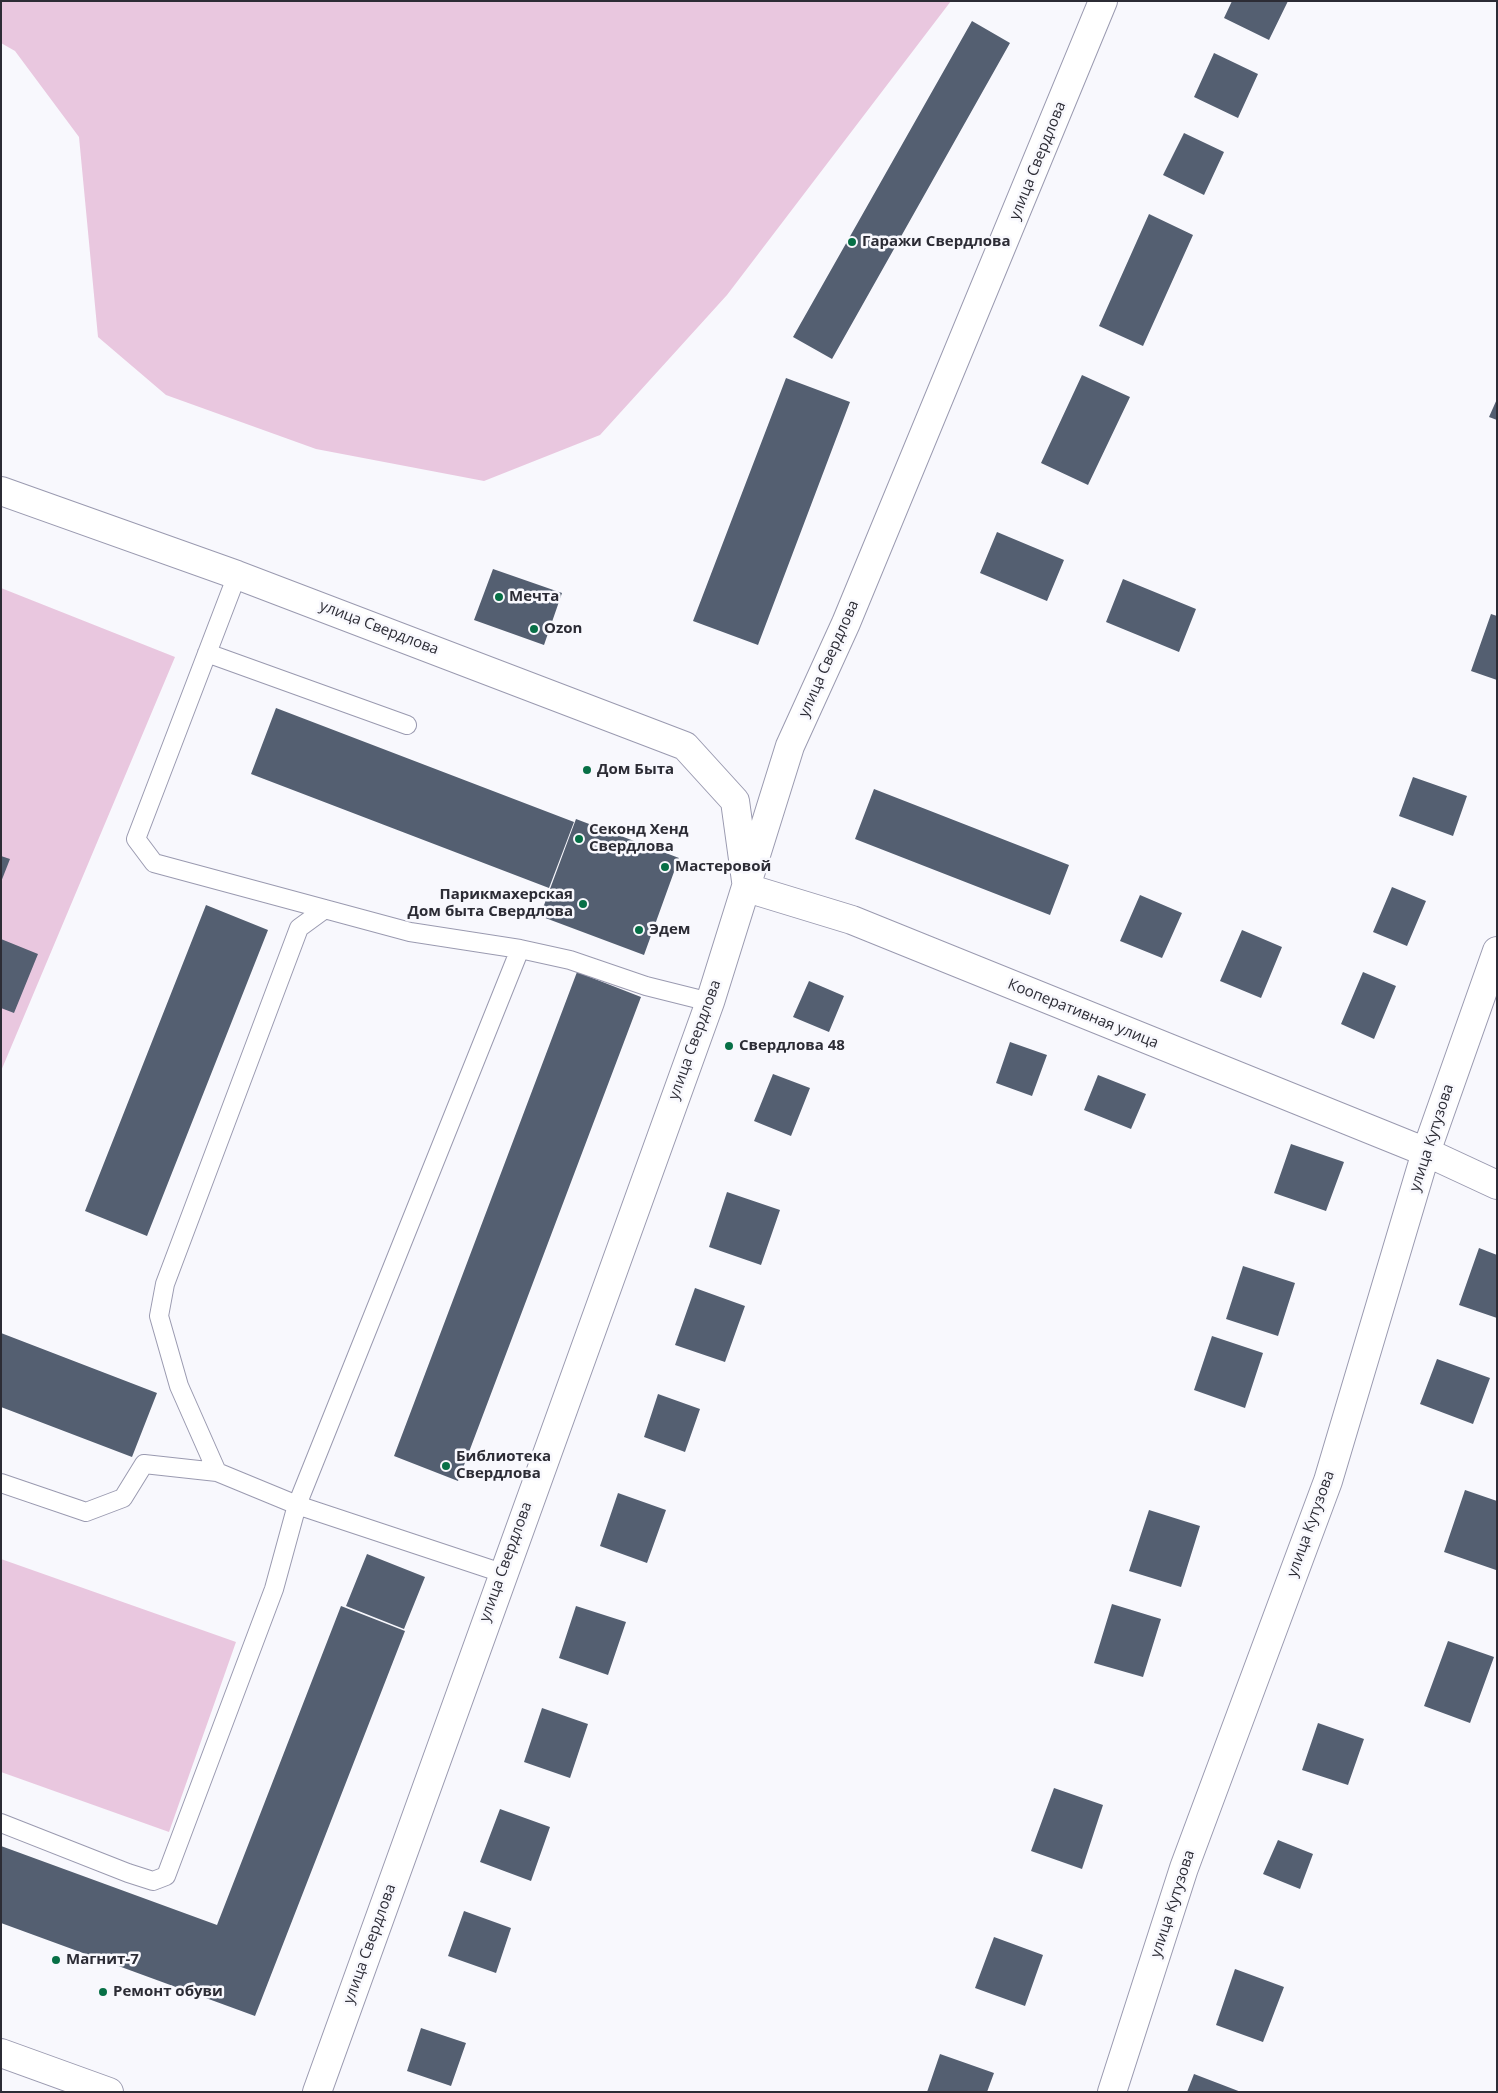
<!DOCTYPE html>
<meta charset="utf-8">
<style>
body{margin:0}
#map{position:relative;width:1498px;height:2093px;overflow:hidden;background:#f8f8fd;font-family:"Open Sans",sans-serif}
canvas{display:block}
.frame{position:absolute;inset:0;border:2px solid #2c2c35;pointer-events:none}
</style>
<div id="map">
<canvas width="1498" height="2093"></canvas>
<div class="frame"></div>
</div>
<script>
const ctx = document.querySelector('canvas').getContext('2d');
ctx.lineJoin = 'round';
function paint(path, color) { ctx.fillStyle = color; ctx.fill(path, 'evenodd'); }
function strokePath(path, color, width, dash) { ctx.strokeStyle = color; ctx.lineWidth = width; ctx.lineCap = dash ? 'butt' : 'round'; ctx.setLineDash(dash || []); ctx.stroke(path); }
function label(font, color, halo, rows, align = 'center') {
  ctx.font = font + ' "Open Sans",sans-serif'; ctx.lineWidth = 5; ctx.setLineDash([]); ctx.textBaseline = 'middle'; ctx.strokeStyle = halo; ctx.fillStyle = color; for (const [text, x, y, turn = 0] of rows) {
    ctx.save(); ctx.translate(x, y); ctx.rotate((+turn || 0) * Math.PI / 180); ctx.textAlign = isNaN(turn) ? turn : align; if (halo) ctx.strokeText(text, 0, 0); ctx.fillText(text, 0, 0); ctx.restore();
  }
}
const green = new Path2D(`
 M1,1H951L727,295L600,435L484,481L316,449L166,395L98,337L79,137L15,51L1,43Z
 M1,588L175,657L1,1071Z
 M1,1559L236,1642L169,1832L1,1772Z`);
const building = new Path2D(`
 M1232,1H1288L1269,40L1224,18Z
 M972,21L1010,43L832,359L793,337Z
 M1214,53L1258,74L1238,118L1194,97Z
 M1184,133L1224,152L1204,195L1163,175Z
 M1149,214L1193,235L1143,346L1099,326Z
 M1082,375L1130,397L1088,485L1041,463Z
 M786,378L850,402L758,645L693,621Z
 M1497,399V420L1489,417Z
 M997,532L1064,560L1047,601L980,573Z
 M493,569L562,593L544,645L474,620Z
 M1123,579L1196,609L1179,652L1106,622Z
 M1491,614L1497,616V680L1471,671Z
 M276,708L574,822L549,888L251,774Z
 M1413,777L1467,796L1453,836L1399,816Z
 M874,789L1069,865L1050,915L855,839Z
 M576,819L679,858L644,955L540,916Z
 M1,856L10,859L1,882Z
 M1392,887L1426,901L1407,946L1373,932Z
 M1140,895L1182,913L1162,958L1120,941Z
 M206,905L268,930L147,1236L85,1211Z
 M1242,930L1282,947L1261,998L1220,981Z
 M1,939L38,954L14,1013L1,1008Z
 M577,972L641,997L458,1481L394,1456Z
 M1363,972L1396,986L1374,1039L1341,1024Z
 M809,981L844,996L829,1032L793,1017Z
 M1010,1042L1047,1055L1032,1096L996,1083Z
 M773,1074L810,1088L791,1136L754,1121Z
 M1098,1075L1146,1094L1131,1129L1084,1110Z
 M1291,1144L1344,1162L1326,1211L1274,1193Z
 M727,1192L780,1210L761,1265L709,1247Z
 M1479,1248L1497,1255V1318L1459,1305Z
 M1243,1266L1295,1283L1278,1336L1226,1319Z
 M695,1288L745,1306L725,1362L675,1345Z
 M1,1333L157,1393L132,1457L1,1407Z
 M1212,1336L1263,1353L1245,1408L1194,1390Z
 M1437,1359L1490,1378L1473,1424L1420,1404Z
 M658,1394L700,1409L685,1452L644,1437Z
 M1465,1490L1497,1501L1496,1570L1444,1552Z
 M618,1493L666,1510L647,1563L600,1546Z
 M1149,1510L1200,1526L1181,1587L1129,1571Z
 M367,1554L425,1577L404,1629L346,1606Z
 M1112,1604L1161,1619L1143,1677L1094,1663Z
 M341,1606L405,1631L255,2016L1,1923V1846L217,1925Z
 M576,1606L626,1622L608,1675L559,1658Z
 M1448,1641L1494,1657L1470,1723L1424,1706Z
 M542,1708L588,1724L570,1778L524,1762Z
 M1318,1723L1364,1739L1348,1785L1302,1770Z
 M1054,1788L1103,1805L1082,1869L1031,1851Z
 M500,1809L550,1827L531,1881L480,1862Z
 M1278,1840L1313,1854L1300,1889L1263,1874Z
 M464,1911L511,1928L496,1973L448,1956Z
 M994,1937L1043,1955L1025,2006L975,1988Z
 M1235,1969L1284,1987L1263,2042L1216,2025Z
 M421,2028L466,2043L451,2086L407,2071Z
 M940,2054L994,2073L987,2092H927Z
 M1194,2074L1241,2092H1187Z`);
const lane = new Path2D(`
 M237,575L136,839L154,863L410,932L520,949L570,960L646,986L710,1002
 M207,653L407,725
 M325,909L299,928L165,1284L159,1316L179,1386L217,1472L297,1505L502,1573
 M1,1483L86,1512L123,1498L144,1464L217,1472
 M1,1823L128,1873L153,1881L166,1876L274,1589L297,1505L520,949`);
const street = new Path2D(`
 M1,491L237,575L685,746L735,801L747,888L852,920L1426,1152L1497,1185
 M1,2053L109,2092
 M317,2092L710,1002L790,746L846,623L1103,1
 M1112,2092L1184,1868L1328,1481L1426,1152L1497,951`);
const markers = [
 [852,242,5,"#076f46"],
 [499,597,5,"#076f46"],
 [534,629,5,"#076f46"],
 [587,770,5,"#076f46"],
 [579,839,5,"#076f46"],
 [665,867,5,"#076f46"],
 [583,904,5,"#076f46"],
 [639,930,5,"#076f46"],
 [729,1046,5,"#076f46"],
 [446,1466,5,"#076f46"],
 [56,1960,5,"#076f46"],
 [103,1992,5,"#076f46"]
];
const streetNames = [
 ["улица Свердлова",1038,161,-68],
 ["улица Свердлова",379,628,21],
 ["улица Свердлова",829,659,-66],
 ["Кооперативная улица",1083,1014,22],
 ["улица Свердлова",695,1040,-70],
 ["улица Кутузова",1432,1138,-72],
 ["улица Кутузова",1311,1524,-70],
 ["улица Свердлова",506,1562,-70],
 ["улица Кутузова",1173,1904,-72],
 ["улица Свердлова",370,1944,-70]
];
const poiNames = [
 ["Гаражи Свердлова",862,242],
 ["Мечта",509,597],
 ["Ozon",544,629],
 ["Дом Быта",597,770],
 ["Секонд Хенд",589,830],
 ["Свердлова",589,847],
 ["Мастеровой",675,867],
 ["Парикмахерская",573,895,"right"],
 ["Дом быта Свердлова",573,912,"right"],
 ["Эдем",649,930],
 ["Свердлова 48",739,1046],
 ["Библиотека",456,1457],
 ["Свердлова",456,1474],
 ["Магнит-7",66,1960],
 ["Ремонт обуви",113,1992]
];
paint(green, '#e9c7df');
paint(building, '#545f71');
strokePath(lane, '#9a9ab0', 20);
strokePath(street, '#9a9ab0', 30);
strokePath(lane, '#fff', 18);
strokePath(street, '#fff', 28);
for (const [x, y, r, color] of markers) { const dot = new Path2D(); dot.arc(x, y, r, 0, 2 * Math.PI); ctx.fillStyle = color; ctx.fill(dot); strokePath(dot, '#f8f8fd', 2); }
label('15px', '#2c2c35', '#f8f8fd', streetNames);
label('bold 15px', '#2c2c35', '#f8f8fd', poiNames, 'left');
</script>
